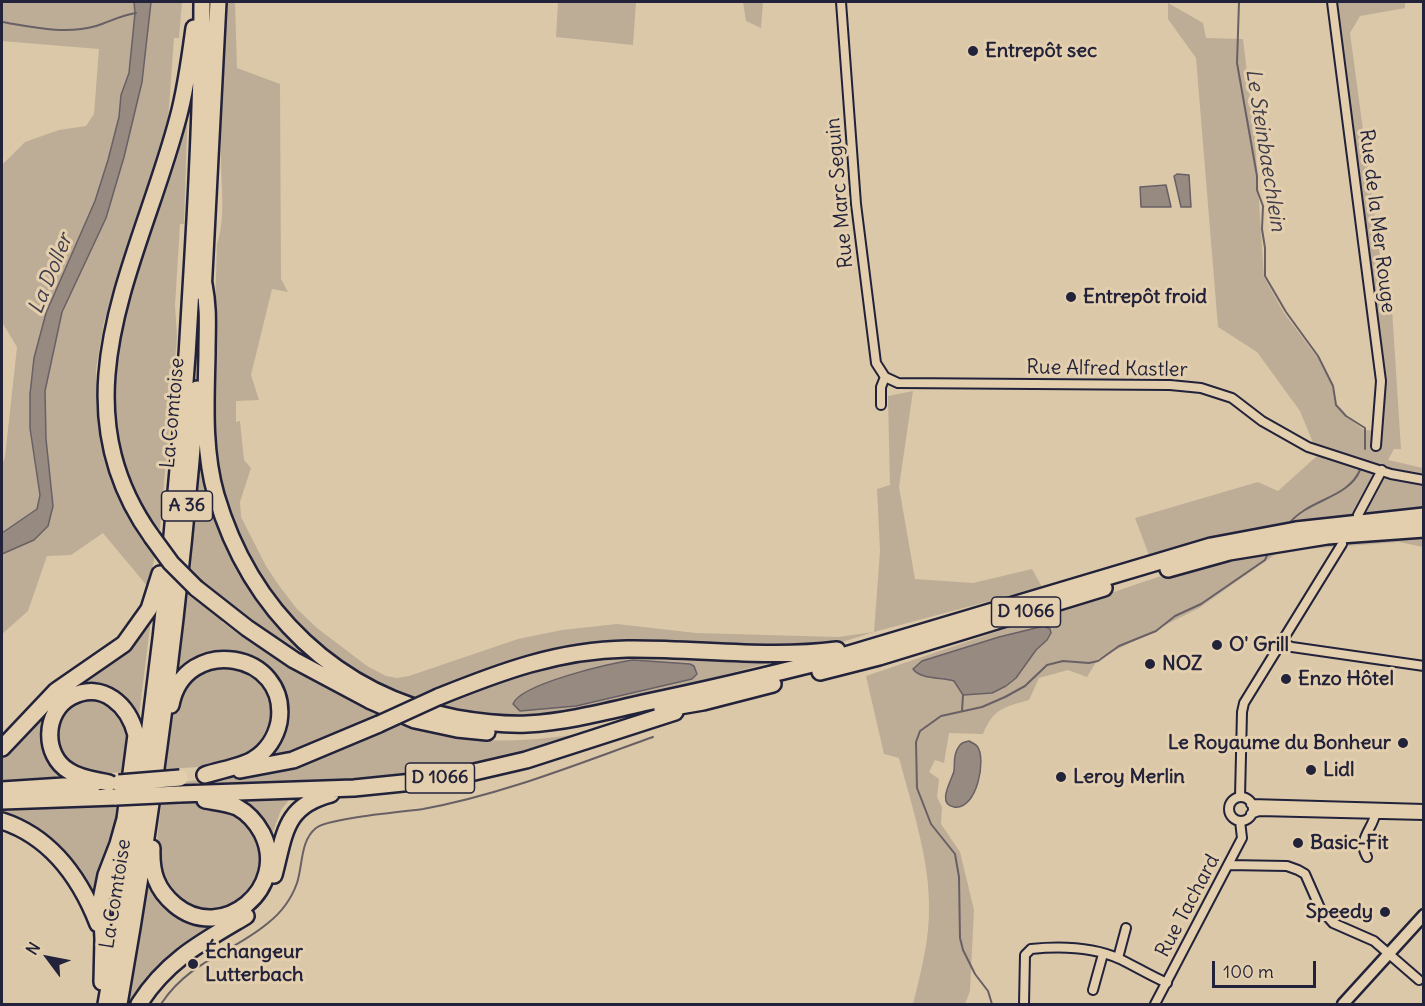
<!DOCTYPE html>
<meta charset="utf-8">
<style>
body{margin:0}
#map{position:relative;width:1425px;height:1006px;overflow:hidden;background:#dbc8a8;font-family:Delius,sans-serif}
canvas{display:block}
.frame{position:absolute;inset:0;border:3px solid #22223b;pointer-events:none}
.north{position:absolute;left:18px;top:928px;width:60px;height:60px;-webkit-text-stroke:4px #e3cfad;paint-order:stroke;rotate:302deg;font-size:16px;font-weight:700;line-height:24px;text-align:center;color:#22223b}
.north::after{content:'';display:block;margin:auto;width:21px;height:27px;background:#22223b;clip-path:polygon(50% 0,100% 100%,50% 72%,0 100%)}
.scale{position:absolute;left:1212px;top:961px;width:104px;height:27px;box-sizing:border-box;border:3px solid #22223b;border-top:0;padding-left:8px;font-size:18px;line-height:21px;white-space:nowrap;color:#22223b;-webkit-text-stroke:4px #e3cfad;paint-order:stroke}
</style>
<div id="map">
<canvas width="1425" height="1006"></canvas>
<div class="frame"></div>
<div class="north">N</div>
<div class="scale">100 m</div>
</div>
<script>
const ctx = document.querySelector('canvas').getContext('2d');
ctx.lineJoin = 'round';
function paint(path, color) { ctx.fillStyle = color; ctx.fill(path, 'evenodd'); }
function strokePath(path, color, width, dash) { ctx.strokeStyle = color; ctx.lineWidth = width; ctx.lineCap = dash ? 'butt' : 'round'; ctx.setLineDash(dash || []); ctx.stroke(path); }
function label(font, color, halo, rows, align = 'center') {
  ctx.font = font + ' Delius,sans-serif'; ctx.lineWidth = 6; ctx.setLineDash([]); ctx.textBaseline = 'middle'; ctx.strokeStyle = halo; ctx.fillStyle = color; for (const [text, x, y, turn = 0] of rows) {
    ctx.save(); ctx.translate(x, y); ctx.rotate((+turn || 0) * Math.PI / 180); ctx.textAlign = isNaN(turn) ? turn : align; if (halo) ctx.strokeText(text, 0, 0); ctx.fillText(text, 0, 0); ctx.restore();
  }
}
const green = new Path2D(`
 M2,2H182L179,38H174L168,120L139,216L104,322L96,369L98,423L109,472L129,514L156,551L148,587L103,533L71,555L47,556L28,611L2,634V465L5,457L17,347L2,322V165L25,142L59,130L86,126L94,114L99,49L2,41Z
 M225,2H235L237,68L280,84L281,279L288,292L272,289L251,375L259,400L236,401V422L240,421L244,460L251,468L240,502L241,517L266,566L280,587L297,609L317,628L367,666L386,676L397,678L409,676L518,639L562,630L617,624L696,633L838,637L874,632L880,551L877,489L890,485L888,396L913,391L899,487L915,579L973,583L1032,569L1042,587L874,632L842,642L811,647L715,645L663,642H609L579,646L514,660L468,676L414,701L368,680L321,649L282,610L241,546L220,485L211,432L217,244C226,217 221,186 221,158C220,106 224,53 225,2Z
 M558,2H636L633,45L556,37Z
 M743,2H763L761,28L746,21Z
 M1336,2H1405V8L1360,16L1350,33L1387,309H1392L1401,449H1394L1388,460L1423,468V547L1399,542L1280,551L1199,608L1098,659L1087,677L1068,670L1039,678L1029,700C1004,707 993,709 983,734L949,733L944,763L935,760L929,772L939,779L937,797L942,807L941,824L960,852L974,910L970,991L965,1004H913C921,972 930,938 929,904C929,858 911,803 899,758L884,754L866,676L1158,577L1280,551L1275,525L1149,555L1135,518L1258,482L1278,491L1318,455L1300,411L1257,352L1218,327L1196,58L1168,19V3L1203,23L1206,38L1243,39L1255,140L1264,277L1284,313L1317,357L1332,385L1335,405L1345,416L1364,430L1381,431L1384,380Z
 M188,102L184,224H180L175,305L177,337L159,539L138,507L113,436L110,384L127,300Z
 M199,439L207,491L222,535L241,572L264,606L332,670L330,674L269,637L188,572Z
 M187,585L224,618L222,622C271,659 328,686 383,714L292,753L257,760L283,698L233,654L173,684Z
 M152,610L138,724C129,702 125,696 102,687L44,721C41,755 46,758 72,778L2,781V755L32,721Z
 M599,656L781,660C687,683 591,716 493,716C472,716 449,710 429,706L501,676Z
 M211,666C221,667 234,665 244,668C247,669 252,673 255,676C284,697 274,742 244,757C221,768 191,767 166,769C170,742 170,693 194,675C199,672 206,669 211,666Z
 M95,697L109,702L129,728L128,748L124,772L93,774L76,770L54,748L57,719L79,698Z
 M397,721C419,727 441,734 465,738C507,744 552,738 595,732C559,743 522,756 485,763C383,784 278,785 175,789V783L264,772Z
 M293,795L281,810L271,837L263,821L223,797Z
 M120,802L116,832L101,863L96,884L95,904L80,873L2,815V806Z
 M198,802C207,803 217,804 225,807C297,837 250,938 187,907C167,896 158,876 157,854C156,838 160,820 161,804Z
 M149,881L211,923L210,929C173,951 154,968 131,1004H127Z`);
const water = new Path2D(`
 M134,2H151L142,82L124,157L106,218L62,312L45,391L46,439L53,506L48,526L34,540L2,554V533L37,509L40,495L30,428V394L34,358L46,313L95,201L108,160L119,117L121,95L129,73L135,13Z
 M1177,174L1189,175L1191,207H1181L1174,176Z
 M1166,185L1171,207H1141L1140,187Z
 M1044,626L1050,629L1051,633L1047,640L1036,650L1016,678L1006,686L992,693L963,695L954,681C942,677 921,680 913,669L922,661L999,637Z
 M633,660L690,664L694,666L697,674L692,679L576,706L520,711L513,704C520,684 611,663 633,660Z
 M969,741C971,742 976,745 977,746C987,758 977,811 954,807C936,804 952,780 954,771C955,763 953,755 958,748C960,743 964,742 969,741Z`);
const stream = new Path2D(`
 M1239,2L1237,63L1257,176V190L1263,206L1262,229L1265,248V276L1286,312L1318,356L1333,386L1336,405L1346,416L1365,428V449
 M2,22C32,27 65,35 96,26C110,22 121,15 136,13
 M1288,525C1307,499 1348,499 1360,470
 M962,711L963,695
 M161,1004C190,960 231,954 268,923C282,912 291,900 297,883C303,865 300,841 316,828C329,818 402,812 423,809C501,795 577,764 653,737
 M992,1004L988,991L975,974L963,950L960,938L959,877L955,854L931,824L917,788L916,742L920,731L941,716L982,707L1005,697L1025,686L1047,665L1063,661L1089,663L1098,661L1119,646L1156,631L1175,616L1201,604L1265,560L1268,553`);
const street = new Path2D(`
 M841,2L856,204L876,363L885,377L898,383L1170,385L1201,388L1232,398L1262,421L1308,447L1391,474L1424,480
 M1332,2L1381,381L1376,446
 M881,405V387L885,377
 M1358,515L1382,470
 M1282,643L1292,647L1424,666
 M1240,797L1242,712L1244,703L1342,544
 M1229 809a12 12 0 1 1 24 0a12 12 0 1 1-24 0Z
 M1251,804L1424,809
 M1251,814L1259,811L1424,815
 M1367,857C1356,838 1375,828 1376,810
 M1228,865L1287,866L1298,870L1305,874L1320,908L1333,923L1374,941L1419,980
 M1118,958L1126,928
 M1093,990L1103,954
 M1024,1004L1025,955L1031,949C1060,946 1093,947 1120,959C1136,967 1151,976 1167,983
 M1155,1004L1242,838L1240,821`);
const secondary = new Path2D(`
 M1343,1004L1424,915`);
const highway = new Path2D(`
 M204,284C209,311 207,327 207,354C206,401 203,450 216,495C250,611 337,695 456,718C479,722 503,725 527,724C566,722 604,712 643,703C706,690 769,675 832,659L1211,546L1296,530L1424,516
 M203,293L218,2
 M152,537C52,398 141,260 178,118C186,89 190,58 194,28
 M1168,569L1229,552L1327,536L1424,529
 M196,588L247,628L294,660L369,700L415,720L457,729L487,732
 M820,672L879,657L1104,588
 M438,697C500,672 558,650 627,649C697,648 767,659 837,650
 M171,705C184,634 290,651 279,722C276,737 267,751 254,759C242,767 219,770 205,775
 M662,709L703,702L773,684
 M2,748L56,691L124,644L149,609L160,574
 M240,770L293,760L379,724
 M2,790L94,784
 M179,794L354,788L413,782L470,773L526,760L675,712
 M2,801L116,797
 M2,821C51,837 80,878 98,924
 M152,848C151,872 156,889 175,905C222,944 290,888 262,833C256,822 248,813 237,807C227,803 216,802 205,800
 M274,875C285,834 284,806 331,794
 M102,982L103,939L101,900L106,875L118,844L125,819L136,735C129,706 103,680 71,697C43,712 43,756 69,771C81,779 96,780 109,783
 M106,1004C152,757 180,506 193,255C198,170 202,86 202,2
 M119,1004C155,800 181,595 197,389
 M139,1004C167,960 202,942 246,916`);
const highwayBridge = new Path2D(`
 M152,537L171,563L196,588
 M379,724L438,697
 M119,783L180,778
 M116,797L179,794`);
const markers = [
 [973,51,6,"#22223b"],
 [1071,297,6,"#22223b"],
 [1217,645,6,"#22223b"],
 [1150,664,6,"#22223b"],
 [1286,679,6,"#22223b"],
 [1403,743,6,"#22223b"],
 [1311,770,6,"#22223b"],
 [1061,777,6,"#22223b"],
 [1298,843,6,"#22223b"],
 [1385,912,6,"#22223b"],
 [193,964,6,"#22223b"]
];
const shields = [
 [187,506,51],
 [1026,612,69],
 [440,778,69]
];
const shieldNames = [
 ["A 36",187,506],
 ["D 1066",1026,612],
 ["D 1066",440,778]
];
const poiNames = [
 ["Entrepôt sec",985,51],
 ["Entrepôt froid",1083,297],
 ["O' Grill",1229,645],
 ["NOZ",1162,664],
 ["Enzo Hôtel",1298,679],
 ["Le Royaume du Bonheur",1391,743,"right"],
 ["Lidl",1323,770],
 ["Leroy Merlin",1073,777],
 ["Basic-Fit",1310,843],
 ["Speedy",1373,912,"right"],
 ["Échangeur",205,952],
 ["Lutterbach",205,975]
];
const streetNames = [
 ["Rue Marc Seguin",840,193,-95],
 ["Rue de la Mer Rouge",1377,221,83],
 ["Rue Alfred Kastler",1107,369,1],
 ["La Comtoise",173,413,-85],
 ["La Comtoise",116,894,-81],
 ["Rue Tachard",1188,906,-62]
];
const waterNames = [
 ["Le Steinbaechlein",1265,150,81],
 ["La Doller",51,274,-68]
];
paint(green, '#bdad96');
paint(water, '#978a81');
strokePath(water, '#686065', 1.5);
strokePath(stream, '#686065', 2);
strokePath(street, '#22223b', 12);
strokePath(secondary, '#22223b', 15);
strokePath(highway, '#22223b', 20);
strokePath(street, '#e3cfad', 8);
strokePath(secondary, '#e3cfad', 10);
strokePath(highway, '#e3cfad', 15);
strokePath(highwayBridge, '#22223b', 20, []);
strokePath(highwayBridge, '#e3cfad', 15);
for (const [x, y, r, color] of markers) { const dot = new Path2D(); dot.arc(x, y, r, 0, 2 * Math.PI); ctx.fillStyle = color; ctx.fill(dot); strokePath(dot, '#e3cfad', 2); }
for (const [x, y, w] of shields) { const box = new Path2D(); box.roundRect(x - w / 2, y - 15, w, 30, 4.5); ctx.fillStyle = '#e3cfad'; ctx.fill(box); strokePath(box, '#22223b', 1.5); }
label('bold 18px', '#22223b', null, shieldNames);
label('bold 20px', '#22223b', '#e3cfad', poiNames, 'left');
label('20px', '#22223b', '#e3cfad', streetNames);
label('italic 21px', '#3f3c4c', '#e3cfad', waterNames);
</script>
